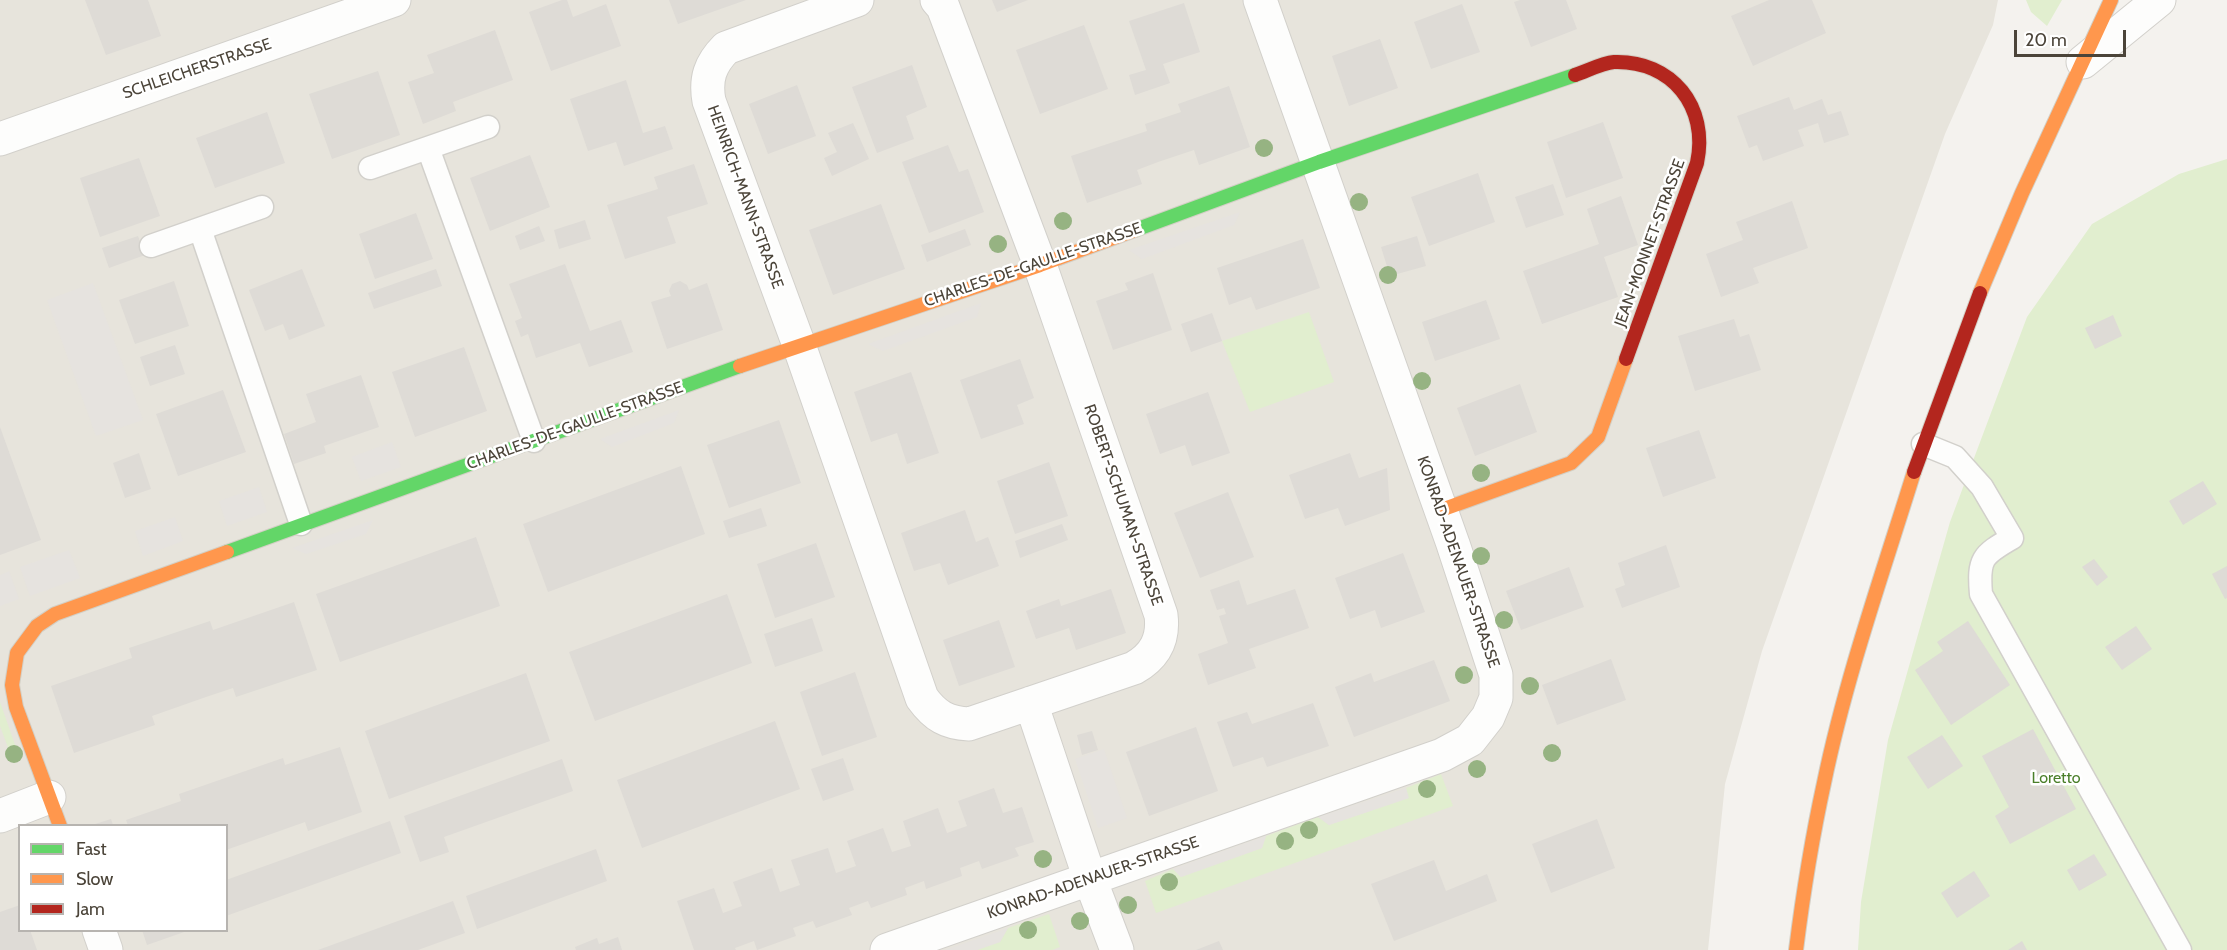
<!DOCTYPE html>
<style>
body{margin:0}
#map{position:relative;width:2227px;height:950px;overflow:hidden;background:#f4f2ee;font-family:Cabin,sans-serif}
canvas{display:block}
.legend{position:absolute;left:18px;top:824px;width:210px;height:108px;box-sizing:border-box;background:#fff;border:2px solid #b7b4b0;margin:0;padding:8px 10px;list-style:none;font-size:18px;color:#4b4439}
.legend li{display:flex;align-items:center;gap:12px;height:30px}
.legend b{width:30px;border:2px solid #b7b4b0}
.scale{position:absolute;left:2014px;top:30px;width:112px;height:27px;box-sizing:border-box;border:3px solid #4b4439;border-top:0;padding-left:8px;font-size:18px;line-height:21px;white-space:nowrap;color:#4b4439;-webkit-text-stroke:4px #fff;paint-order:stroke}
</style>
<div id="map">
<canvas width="2227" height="950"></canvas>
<ul class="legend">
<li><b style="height:8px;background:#63d668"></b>Fast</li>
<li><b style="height:8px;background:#ff974d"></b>Slow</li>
<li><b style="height:8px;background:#b3261e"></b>Jam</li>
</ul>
<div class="scale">20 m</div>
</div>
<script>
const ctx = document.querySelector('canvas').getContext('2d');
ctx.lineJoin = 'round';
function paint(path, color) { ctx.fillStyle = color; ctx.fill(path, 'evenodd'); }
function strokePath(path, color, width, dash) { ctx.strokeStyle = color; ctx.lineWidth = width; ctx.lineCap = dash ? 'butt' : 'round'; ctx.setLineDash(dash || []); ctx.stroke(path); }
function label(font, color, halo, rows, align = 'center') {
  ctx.font = font + ' Cabin,sans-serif'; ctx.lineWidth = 5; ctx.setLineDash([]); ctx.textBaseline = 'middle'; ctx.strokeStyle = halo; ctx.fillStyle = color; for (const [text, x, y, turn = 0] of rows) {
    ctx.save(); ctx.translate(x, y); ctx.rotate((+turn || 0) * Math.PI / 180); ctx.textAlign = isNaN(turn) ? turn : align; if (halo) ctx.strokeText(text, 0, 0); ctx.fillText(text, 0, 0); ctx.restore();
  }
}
const residential = new Path2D(`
 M0,0H1998L1993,25L1945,134L1762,651L1725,784L1708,950H0ZM20,826H226V930H20Z`);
const green = new Path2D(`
 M2026,0H2062L2047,26L2031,12Z
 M2227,159V950H1858L1861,902L1888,740L1950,522L2027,317L2092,224L2179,174Z
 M1309,312L1334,382L1250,412L1222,341Z
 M0,702L20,759L13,761L0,726Z
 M1441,774L1453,806L1156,913L1145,881L1173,869L1181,877L1262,848L1266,836L1318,817L1329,825L1408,798L1406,788Z
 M1049,914L1060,947L1052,950H977L1000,942L1008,928Z`);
const parking = new Path2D(`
 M1240,212L1234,225L1142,259L1129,250Z
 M93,283L143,420L96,436L47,300Z
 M981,303L977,317L883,351L868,344Z
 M679,410L674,423L612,447L600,439Z
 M392,442L401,467L361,481L352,457Z
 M259,487L267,512L227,526L219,501Z
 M175,517L183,541L143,556L135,531Z
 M373,520L366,534L306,554L292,548Z
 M69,550L80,578L30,596L20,567Z
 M9,571L19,599L0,606V575Z
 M1104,749L1127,818L1098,828L1075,759Z
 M1406,788L1409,798L1329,825L1318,817Z
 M1266,836L1262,848L1181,877L1173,869Z
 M1008,928L1000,942L977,950H945Z`);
const building = new Path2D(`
 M85,0H148L161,36L106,55Z
 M562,0H567L573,17L606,4L621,46L551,71L529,12Z
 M669,0H746L678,24Z
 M992,0H1028L997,12Z
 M1520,0H1566L1577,29L1531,47L1514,2Z
 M1769,0H1812L1826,33L1753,66L1731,16Z
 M1184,3L1200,52L1163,64L1170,83L1135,95L1129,75L1146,70L1129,21Z
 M1462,4L1480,52L1431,69L1414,22Z
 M1084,25L1108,89L1040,114L1016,50Z
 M495,30L513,80L453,102L456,111L423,124L408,82L434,73L427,55Z
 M1380,39L1398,88L1349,106L1332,56Z
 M912,65L927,107L906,116L914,139L877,153L852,87Z
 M378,71L400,135L332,159L309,94Z
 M626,80L643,133L665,126L673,149L624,166L616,142L588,151L570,99Z
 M797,85L816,136L768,154L749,104Z
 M1229,86L1250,147L1199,165L1194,150L1158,162L1137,170L1142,184L1087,203L1071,156L1147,131L1145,124L1181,112L1178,104Z
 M1789,97L1794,110L1822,99L1828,115L1841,111L1849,135L1824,143L1818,123L1798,130L1804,146L1763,161L1757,145L1749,148L1737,116Z
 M267,112L285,163L215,188L196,138Z
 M1603,122L1623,178L1566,198L1547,142Z
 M853,123L869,159L832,176L824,158L837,152L828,133Z
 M948,145L959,172L968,169L984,212L929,233L902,162Z
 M530,155L550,207L490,231L470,178Z
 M139,158L160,216L100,237L80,178Z
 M694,164L708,204L667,217L676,243L625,259L607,205L658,189L654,177Z
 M1478,173L1495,222L1429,246L1411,197Z
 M1553,184L1564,215L1526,228L1515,197Z
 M1621,196L1638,245L1604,257L1618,297L1542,324L1523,271L1599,244L1587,209Z
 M1792,201L1808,248L1753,268L1759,283L1721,297L1706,254L1743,240L1736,222Z
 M881,204L905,269L833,295L809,230Z
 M416,213L433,259L375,279L359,234Z
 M585,220L591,239L559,249L554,230Z
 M539,226L545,241L520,250L515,236Z
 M965,229L971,245L927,262L921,245Z
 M138,236L145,255L109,268L102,248Z
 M1417,236L1426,266L1390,276L1381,247Z
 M1303,239L1320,288L1256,310L1251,297L1229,305L1217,268Z
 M565,264L590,331L621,320L633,352L589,367L580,343L536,358L528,334L521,337L515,321L522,318L509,284Z
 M302,269L325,326L289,340L283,324L265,331L249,290Z
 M436,269L442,286L374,309L368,293Z
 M1153,273L1172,330L1113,350L1096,301L1128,290L1125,283Z
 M174,281L189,326L135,344L119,300Z
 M680,281L687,285L689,290L707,283L723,330L667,349L651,302L671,296L669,291L672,284Z
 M1486,300L1500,339L1435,361L1422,322Z
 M1212,313L1222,341L1191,352L1181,324Z
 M2113,315L2122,336L2095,349L2085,328Z
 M1734,319L1740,337L1749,334L1761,370L1695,391L1678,336Z
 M175,345L185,374L150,386L140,357Z
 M464,347L487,411L415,437L392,372Z
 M1020,359L1034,398L1017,405L1024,424L981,439L960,380Z
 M911,372L939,453L907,464L897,433L871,442L854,392Z
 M361,375L379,427L324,446L326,453L294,464L284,434L316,422L306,394Z
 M1520,384L1537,432L1475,456L1457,408Z
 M223,390L246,452L178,476L156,414Z
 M1208,392L1230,453L1192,466L1185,445L1160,454L1146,414Z
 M779,420L801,483L729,508L707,445Z
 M0,427L41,540L0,555Z
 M1699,430L1716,478L1663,497L1646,448Z
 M139,453L151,489L125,498L113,463Z
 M1350,453L1359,478L1387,468L1390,510L1345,526L1338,508L1305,519L1289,475Z
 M1049,462L1068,516L1015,534L997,481Z
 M681,466L705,534L548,592L523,524Z
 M2203,481L2217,504L2183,525L2169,501Z
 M1228,492L1254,557L1200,578L1174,513Z
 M761,508L767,526L729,538L723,521Z
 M965,510L976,542L988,537L999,566L948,585L940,563L914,571L901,533Z
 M1062,524L1068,540L1020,558L1015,541Z
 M476,537L500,606L340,662L316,594Z
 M816,543L835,597L775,618L757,564Z
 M1666,545L1680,587L1622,608L1615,589L1625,585L1618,563Z
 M1403,553L1425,612L1381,628L1375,610L1350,619L1335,578Z
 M2094,559L2108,577L2097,586L2082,567Z
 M2227,566V598L2225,599L2212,574Z
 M1569,567L1584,607L1521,630L1506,591Z
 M1239,580L1247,605L1295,589L1309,628L1249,649L1256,668L1208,685L1198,654L1228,643L1219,616L1226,614L1224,608L1217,610L1210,590Z
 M1111,589L1126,633L1076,650L1069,628L1036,639L1026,611L1059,599L1061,606Z
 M727,594L752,663L595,721L569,652Z
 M294,602L317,670L236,697L233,688L206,697L152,716L155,725L74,753L51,686L132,658L129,648L210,621L213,630Z
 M812,618L823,651L775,667L764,634Z
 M999,620L1015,667L959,686L943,640Z
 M1968,621L2010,685L1951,725L1915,670L1943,651L1937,642Z
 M2136,626L2152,649L2122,670L2105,647Z
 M1611,659L1626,700L1557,725L1542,685Z
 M1434,660L1450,701L1354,737L1335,687L1371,673L1374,682Z
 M855,672L877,737L822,756L800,692Z
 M526,673L550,741L389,799L365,731Z
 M1313,703L1329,746L1267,767L1263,757L1233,767L1217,722L1247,712L1252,724Z
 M775,721L800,789L642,848L617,780Z
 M1196,727L1218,791L1149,816L1126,752Z
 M2033,729L2076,809L2010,844L1995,816L2009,807L1982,756Z
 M1092,731L1098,750L1082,755L1077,735Z
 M1942,735L1963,766L1928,789L1907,757Z
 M340,747L362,812L308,831L305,822L226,850V825H128L126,820L181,801L179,794L283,758L285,765Z
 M843,758L854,790L823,801L811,769Z
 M562,759L573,791L444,837L449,852L420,862L404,816Z
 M994,788L1003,813L1022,807L1034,842L1015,848L1019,856L982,869L979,861L960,868L962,876L926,889L924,881L905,888L907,895L871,908L868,901L849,908L852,915L816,928L813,921L793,928L796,936L757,950L754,941L735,948L736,950H694L677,901L714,888L723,913L742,906L733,882L772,868L780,892L800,885L791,860L828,848L836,873L856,866L847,841L883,828L892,852L911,846L903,821L938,808L947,833L967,826L958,801Z
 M111,819L113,825H92Z
 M1597,819L1615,868L1551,893L1532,844Z
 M390,821L401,853L226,916V880Z
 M596,849L607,881L477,929L466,896Z
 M2094,854L2107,875L2079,891L2067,870Z
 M1434,860L1446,891L1487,874L1497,901L1394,941L1371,884Z
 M1974,871L1990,896L1957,918L1941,893Z
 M453,901L465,933L418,950H318Z
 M20,905V930H30L37,950H0V912Z
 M142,930H187V931L147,945Z
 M618,937L622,950H576L575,947L597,938L599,944Z
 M1219,941L1223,950H1196Z
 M2022,941L2027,950H2008Z`);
const lane = new Path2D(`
 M428,148L534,441
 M370,168L488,127
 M200,229L301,524
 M151,246L262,207
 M1923,444L1955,457L1982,487L2012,538C1982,555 1978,559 1981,594L2180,950`);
const street = new Path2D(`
 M857,0L726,48C710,64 705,79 709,101L799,345L922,698C935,716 947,723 969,724L1134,668C1155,656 1164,639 1161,615L1040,265L943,7L937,0
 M2083,62L2159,0
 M0,139L394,0
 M1031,703L1090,879L1117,950
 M0,816L49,797
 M99,930L106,950
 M887,950L1442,755L1470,740L1488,717L1496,698V675L1453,544L1260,0`);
const fast = new Path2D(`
 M1135,230L1319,162L1575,75
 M227,552L740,366`);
const slow = new Path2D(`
 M1980,293L2022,193L2111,0
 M740,366L1040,265L1135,230
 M1441,510L1571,463L1598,437L1626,359
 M60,826L16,707L12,685L17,653L37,626L55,614L227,552
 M1796,950C1803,894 1812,838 1824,783C1846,677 1882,575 1914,472`);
const jam = new Path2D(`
 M1575,75C1587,71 1602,63 1614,62C1672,60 1709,107 1697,163L1626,359
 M1914,472L1980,293`);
const trees = [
 [1264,148],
 [1359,202],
 [1063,221],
 [998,244],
 [1388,275],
 [1422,381],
 [1481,473],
 [1481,556],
 [1504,620],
 [1464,675],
 [1530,686],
 [1552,753],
 [14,754],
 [1477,769],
 [1427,789],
 [1309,830],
 [1285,841],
 [1043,859],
 [1169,882],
 [1128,905],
 [1080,921],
 [1028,930]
];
const streetNames = [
 ["SCHLEICHERSTRASSE",197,69,-19],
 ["HEINRICH-MANN-STRASSE",745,197,70],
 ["JEAN-MONNET-STRASSE",1650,243,-70],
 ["CHARLES-DE-GAULLE-STRASSE",1033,265,-19],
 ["CHARLES-DE-GAULLE-STRASSE",575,426,-20],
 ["ROBERT-SCHUMAN-STRASSE",1123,505,71],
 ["KONRAD-ADENAUER-STRASSE",1458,562,71],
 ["KONRAD-ADENAUER-STRASSE",1093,878,-19]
];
const parkNames = [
 ["Loretto",2056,778]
];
paint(residential, '#e7e4dc');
paint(green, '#e1eecf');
paint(parking, '#e6e3df');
paint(building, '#dedbd6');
strokePath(lane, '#d2d0cb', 25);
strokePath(street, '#d2d0cb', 35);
strokePath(fast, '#d3cfc5', 16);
strokePath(slow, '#d3cfc5', 16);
strokePath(jam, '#d3cfc5', 16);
strokePath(lane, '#fdfdfc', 22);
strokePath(street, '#fdfdfc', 33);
strokePath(fast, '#63d668', 14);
strokePath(slow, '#ff974d', 14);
strokePath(jam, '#b3261e', 14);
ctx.fillStyle = '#96b382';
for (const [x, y] of trees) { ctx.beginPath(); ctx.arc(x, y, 9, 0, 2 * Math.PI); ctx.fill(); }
label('16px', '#4b4439', '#fff', streetNames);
label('16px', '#4a7f2a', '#fff', parkNames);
</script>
